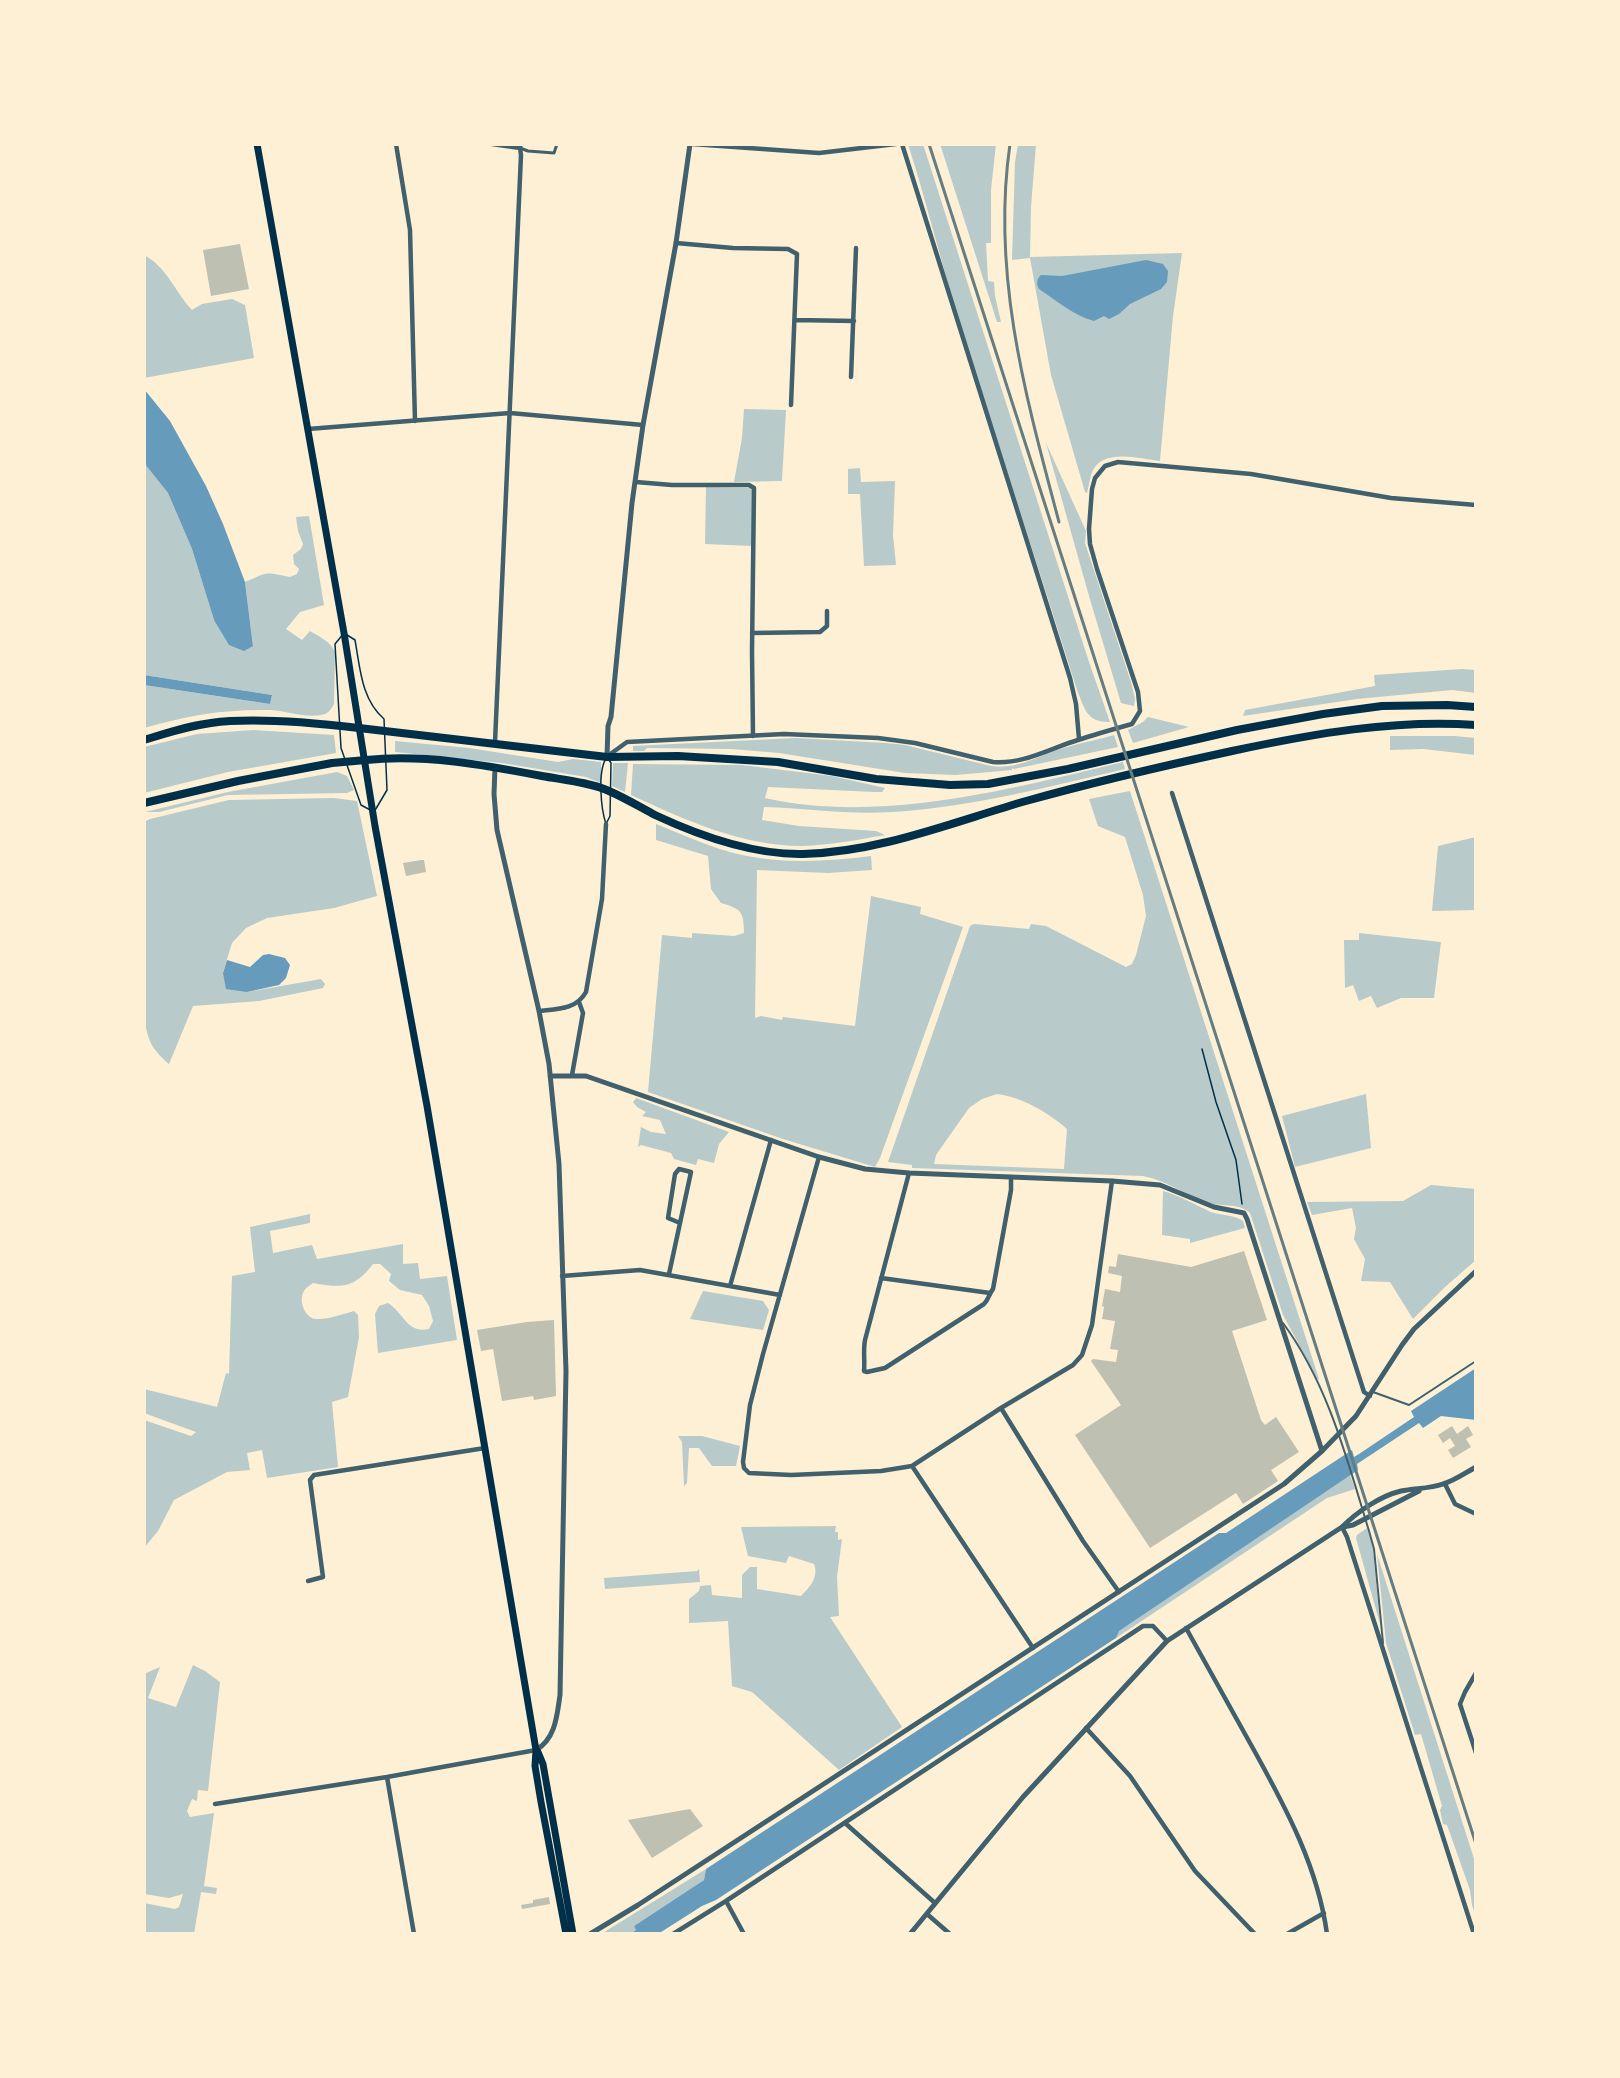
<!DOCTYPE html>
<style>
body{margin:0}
#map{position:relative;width:1620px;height:2078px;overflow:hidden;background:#fdf0d5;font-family:Quicksand,sans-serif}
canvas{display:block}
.frame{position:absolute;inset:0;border:146px solid #fdf0d5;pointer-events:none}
</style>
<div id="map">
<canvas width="1620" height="2078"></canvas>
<div class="frame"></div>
</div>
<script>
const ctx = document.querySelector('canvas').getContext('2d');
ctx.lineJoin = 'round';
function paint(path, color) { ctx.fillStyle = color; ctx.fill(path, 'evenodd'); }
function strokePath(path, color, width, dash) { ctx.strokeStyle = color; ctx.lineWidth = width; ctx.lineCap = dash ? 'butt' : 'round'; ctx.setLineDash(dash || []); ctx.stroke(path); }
const green = new Path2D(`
 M908,144H923L1089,662L1110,722C1086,722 1085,709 1077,690C1041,575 1003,460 966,344C945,278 929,210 908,144Z
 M940,144H996L991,190V243H986L988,281L994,282L995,296L1001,322H997Z
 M1018,144H1036L1031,207L1030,257L1182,253L1173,316L1160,461C1141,459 1105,448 1093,470C1090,476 1089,486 1087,493L1085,492L1051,375L1030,258L1012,260L1015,162Z
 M144,255C167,267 175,292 192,310L202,304L232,299L245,305L254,358L144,378Z
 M744,409L786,410L782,481L734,482L742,438Z
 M1046,443L1086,531L1085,543L1131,682L1135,699L1134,706L1121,703L1089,596Z
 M144,463L168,493L192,549L214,620L253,645L245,582C269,571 265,572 290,577L297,574L299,569L294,564L293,555L301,549L303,544L298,531L296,517L309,516L324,605L300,612L286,629L302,640L310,631C320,637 330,641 335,652L334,704C331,710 328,714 321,715C305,718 287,711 271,710C223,709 190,715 144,728V685L270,704L272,695L144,675Z
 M860,468L861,482L895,481L893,535L896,565L864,566L860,494H848V469Z
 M706,487L750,488L752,490V546L705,544Z
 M1462,669L1476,670V693L1452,690L1357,699L1243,716L1245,710L1375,686L1374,675Z
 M1148,717L1189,727L1133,743L1128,730L1143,722Z
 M253,730L334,735L336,753L228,772L144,793V747L197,734Z
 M1114,735L1118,747L1014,769L1012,768V770L956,775L905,773L779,753L731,749L647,748L644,751H633V746L796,738L886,743L905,745L991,766C1019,770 1038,755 1064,748C1080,743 1097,740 1114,735Z
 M1390,736H1454L1476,738V755L1423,749L1390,750Z
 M395,741L469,748L558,762L573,759L601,762V783L586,777L502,763L395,752Z
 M1123,762L1125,769C1048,787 971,807 892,812C848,815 807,808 764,807L762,820L799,826L876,831L885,835C857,840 830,845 802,846C742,846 685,820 631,795L633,764L742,765L832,776L885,788L882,792H874L768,787L765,798C880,824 1011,789 1123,762Z
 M613,763H628L625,792L612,786Z
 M337,772L347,776L354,790L347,793L228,795L159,812H145L228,792Z
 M1130,791L1319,1379L1318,1380L1283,1315L1250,1213C1239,1203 1224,1207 1210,1203C1187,1196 1168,1181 1143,1176L912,1168V1165L888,1162L970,926L974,924L1029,929L1031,924L1046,926L1126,967L1132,964L1136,955L1146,916L1143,895L1125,837L1098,826L1089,799ZM997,1094C1022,1097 1049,1113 1067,1129L1064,1169L934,1164L936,1155L969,1108L982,1099Z
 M334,798L357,801L377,896L334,908L267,918L246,928L232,943L223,972L247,992L321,979L325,984L323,988L259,1001L193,1006L169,1064C151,1049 148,1040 144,1018V822L150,819L229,800Z
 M656,824C686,836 716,850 747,856C788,864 831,861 871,856L872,870L828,873L757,870L755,1018L761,1016L782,1020L783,1017L855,1026L871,896L921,907L920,914L963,927L880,1158L875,1167L783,1139L648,1092L662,935L692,938V933L734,936L744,933C744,911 741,909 721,903L711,889L708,856L656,840Z
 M1476,837V910L1432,911L1438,846Z
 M1359,933L1441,942L1434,998H1401L1377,1008L1371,996L1359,1001L1353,985L1345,988L1344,940H1359Z
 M1366,1094L1371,1148L1295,1167L1282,1116Z
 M636,1098L729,1132L719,1144L714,1163L698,1159L696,1165L674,1159L671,1153L641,1145L638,1147L641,1127L651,1132L666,1134L660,1120L642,1116L646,1112L637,1107L633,1102Z
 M1431,1185L1476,1189V1260L1445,1287L1413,1319L1390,1282L1361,1281L1365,1259L1354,1239L1356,1228L1352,1208L1312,1215L1307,1202L1403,1201Z
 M1163,1191C1181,1196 1195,1205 1211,1212C1222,1216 1233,1214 1243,1221L1245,1228L1190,1243V1239L1162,1235Z
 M310,1214V1223L270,1231L273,1253L312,1245L317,1259L403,1244V1264L418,1263L420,1279L447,1276L457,1340L378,1353L375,1314L379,1306L388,1303C404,1313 407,1334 429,1329L433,1321L429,1306L422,1295L400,1290L389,1281L391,1274L380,1264H373C354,1289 341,1288 313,1283C309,1286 305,1288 303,1293C299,1302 305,1318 316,1319C327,1320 343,1314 354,1311L358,1315L359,1337L348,1397L332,1402L338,1467L267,1478L262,1450L247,1453L250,1470L227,1472L174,1500L158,1531L144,1548V1420L191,1436L196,1432L144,1413V1389L217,1407L226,1373L229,1374L232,1276L255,1272L250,1227Z
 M703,1291L763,1301L769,1310L763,1330L690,1319Z
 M678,1436H702L740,1446L736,1466H712L699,1448H689L687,1483L684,1486L682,1442Z
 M1350,1475L1355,1489L1327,1498L1116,1638L1118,1631Z
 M836,1526L835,1532H838V1540L842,1539L837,1577L839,1616L830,1617L902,1727L839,1770L752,1692L732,1686L728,1621L689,1623V1599L699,1591L700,1586L711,1585L712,1595L742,1598V1575L750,1567H757V1589L801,1596C810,1587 819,1577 814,1564L789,1556L786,1563L748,1556L741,1527Z
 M1367,1528L1373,1549L1380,1624L1356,1538L1357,1535Z
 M1377,1554L1476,1865V1917L1472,1905L1470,1890L1447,1825L1443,1824L1440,1810L1442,1806L1421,1734L1415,1735L1386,1643Z
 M699,1569L700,1582L605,1589L604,1578L697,1571Z
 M193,1665L205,1671L220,1682L208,1791L198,1790L197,1801L192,1799L187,1811L190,1817L214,1813L204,1886L217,1888L216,1894L201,1892L194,1934H144V1903L175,1909L179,1907L183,1894L169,1898L144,1894V1674L160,1667L148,1698L176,1707Z
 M706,1869L704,1880L634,1926L637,1930L631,1934H601Z`);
const water = new Path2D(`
 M1146,260L1163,264L1168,271L1167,282L1161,289L1130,304L1119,314L1109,319L1104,316L1094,321C1073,315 1057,301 1039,289C1036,284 1037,278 1041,275L1062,276Z
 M144,389L170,421L206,486L223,524L245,582L253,646L244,651L229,645L214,620L192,549L168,493L144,463Z
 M144,675L272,695L270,704L144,685Z
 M269,954L285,958L290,965L286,978L279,985L247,992L226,989L223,973L227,960L250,967L263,955Z
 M1476,1368V1420L1441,1416L1423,1428L1419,1423L1357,1464L1358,1470L1119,1631L1116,1638L716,1900L702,1906L658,1934H631L636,1930L634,1926L704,1880L706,1869L1219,1533H1226L1352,1450L1354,1457L1359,1454L1414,1417L1411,1411Z`);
const building = new Path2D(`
 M240,244L249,289L211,296L203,250Z
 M421,860H424L426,872L406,876L403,863Z
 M1244,1251L1267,1320L1232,1331L1261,1420L1265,1425L1276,1417L1299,1452L1271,1470L1278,1481L1243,1504L1236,1493L1150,1548L1075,1435L1121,1405L1091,1361L1093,1359L1116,1362L1118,1350L1110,1349L1115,1321L1102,1319L1104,1307L1102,1306L1105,1289L1120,1292L1122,1276L1108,1273L1109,1266L1116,1267L1118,1254L1191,1267Z
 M554,1320L556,1396L534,1400L533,1396L502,1401L493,1349L481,1351L477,1330L527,1322Z
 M1452,1426L1457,1434L1468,1426L1473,1435L1466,1439L1471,1447L1453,1458L1448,1450L1455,1446L1450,1438L1443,1443L1438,1435Z
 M690,1809L703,1826L652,1858L628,1820Z
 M549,1897L550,1904L522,1909L521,1905L533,1903V1900Z`);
const path = new Path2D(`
 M344,633L355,640C360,667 361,699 384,719L387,790L374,812L361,805L341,748L335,644Z
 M607,757L611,763L610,816L606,824C601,809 597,770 607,757Z
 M1202,1049L1216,1102L1236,1160L1242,1204`);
const service = new Path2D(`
 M1283,1323C1328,1384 1347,1459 1369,1531L1374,1549L1383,1643
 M1373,1392L1409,1405L1476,1361`);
const pedestrian = new Path2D(`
 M522,144L520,148L528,151L554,153L557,144`);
const minor = new Path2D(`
 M396,144L410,230L415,421
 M492,144L520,148L521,155L495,742
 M692,144L819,153L896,144
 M902,144L1070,678L1076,704L1079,739
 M676,243L733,248L788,249L797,254L791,405
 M795,320L854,321
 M851,377L856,248
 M308,429L510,413L643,425
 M636,482L672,485H749L754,488L752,651L753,736
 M752,633L820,632L827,626V611
 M609,755L627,742L784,734L878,738L915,743L993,762C1022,765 1051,748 1078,740C1096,734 1114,729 1132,724L1140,711L1138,692L1097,569L1090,544L1089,529L1092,489L1095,478L1105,466L1118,462L1251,474L1391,498L1476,505
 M1172,793L1364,1392L1370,1396
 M539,1011C557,1009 576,1010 586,992L602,899L606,824
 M572,1075L583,1013L579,1002
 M819,1157L763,1354L750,1405L743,1462L744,1468L749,1473L791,1475L881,1471L912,1466L1001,1408L1073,1365L1082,1355L1092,1325L1112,1181
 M909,1173L865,1340C863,1351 865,1360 864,1371L867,1372L885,1368L984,1304C989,1299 989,1294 993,1289L1011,1190V1177
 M669,1274L691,1172L679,1169L675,1174L668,1218L680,1223
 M562,1276L640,1270L780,1295
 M881,1278L990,1293
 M730,1286L771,1140
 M1001,1408L1083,1541L1119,1592
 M912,1466L1033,1648
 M1445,1484L1455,1504L1476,1514
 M1342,1527L1347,1537L1474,1934
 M308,1581L323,1577L310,1480L314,1475L485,1448
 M1186,1628C1209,1669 1232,1711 1255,1752C1287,1810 1318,1868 1327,1934
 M1476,1673L1465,1692L1460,1704L1476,1753
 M1086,1728L1130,1776L1195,1871L1255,1934
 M387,1777L414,1934
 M215,1804L387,1777L536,1750
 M845,1823L935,1903
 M726,1901L744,1934
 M927,1914L950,1934
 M673,1934L726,1901L1143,1626H1153L1167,1641
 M1287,1934L1324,1913`);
const tertiary = new Path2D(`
 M607,757L608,726L611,717L632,503L643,425L676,243L690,144
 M495,767L494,794L497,830L539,1011L549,1064L559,1164L566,1371L560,1695C557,1715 556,1738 536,1750
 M550,1076H586L819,1157L865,1169L909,1173L1112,1181L1160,1185L1214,1207L1244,1213L1247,1219L1322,1451
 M1343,1527L1353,1525L1419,1491
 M590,1934L638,1905L1284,1484L1322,1451L1356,1416L1402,1345L1414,1329L1476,1271
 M910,1934L1023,1797L1167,1641L1342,1527C1357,1512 1380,1496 1401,1491C1415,1488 1429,1489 1443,1484C1454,1481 1465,1473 1476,1467`);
const primary = new Path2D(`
 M257,144L344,633L375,826L427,1106L536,1750L535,1766L541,1802L566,1934
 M538,1752L543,1764L573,1934`);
const trunk = new Path2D(`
 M144,740C166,733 188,726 211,723C255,717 316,723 359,728
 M144,803L238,781L332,763L366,760`);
const motorway = new Path2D(`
 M359,728L607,757L678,756L778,762L876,779L950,785L988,784L1068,769L1237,730L1323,714L1382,706L1447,705L1476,707
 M366,760C425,754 484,765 542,776C564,780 588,782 609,791C625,798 640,807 655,815C700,836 753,855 803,854C880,852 953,822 1026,801C1094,782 1163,766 1232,751C1312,734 1394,719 1476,725`);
const rail = new Path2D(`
 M929,144L1476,1844
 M1010,144C991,274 1026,398 1059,522`);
paint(green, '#b9caca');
paint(water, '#669bbc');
paint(building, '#bec0b2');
strokePath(path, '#003049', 1.5);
strokePath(service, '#3f606c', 2);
strokePath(pedestrian, '#3f606c', 3);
strokePath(minor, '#3f606c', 4.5);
strokePath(tertiary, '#3f606c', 5);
strokePath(primary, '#003049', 7);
strokePath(trunk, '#003049', 8);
strokePath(motorway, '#003049', 8);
strokePath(rail, '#657d81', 3);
</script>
